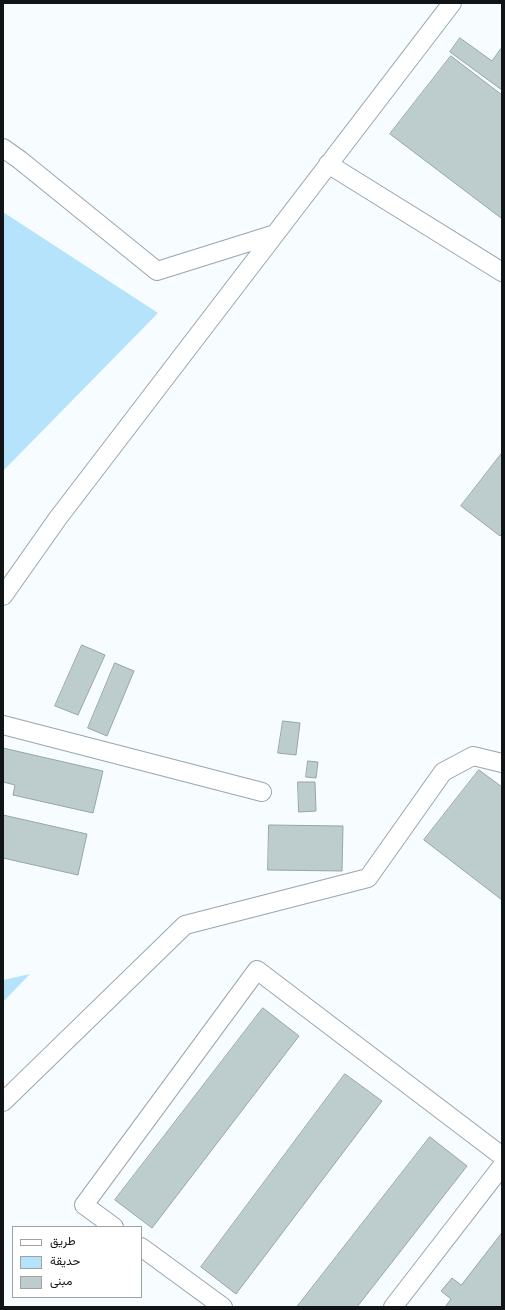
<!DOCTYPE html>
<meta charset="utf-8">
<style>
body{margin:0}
#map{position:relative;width:505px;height:1310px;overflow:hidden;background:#f6fcff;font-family:Inter,Vazirmatn,sans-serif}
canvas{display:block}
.frame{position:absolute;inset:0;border:4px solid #101416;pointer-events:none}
.legend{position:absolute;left:12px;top:1226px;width:130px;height:72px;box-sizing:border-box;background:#fff;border:1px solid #9fa1a2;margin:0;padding:5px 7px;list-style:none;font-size:12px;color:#101416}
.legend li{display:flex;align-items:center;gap:8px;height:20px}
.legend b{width:20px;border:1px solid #9fa1a2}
</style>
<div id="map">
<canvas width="505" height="1310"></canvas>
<div class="frame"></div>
<ul class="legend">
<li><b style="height:5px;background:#fff"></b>طريق</li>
<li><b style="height:11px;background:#b5e3fb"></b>حديقة</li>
<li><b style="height:11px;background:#bdcdce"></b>مبنى</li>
</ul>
</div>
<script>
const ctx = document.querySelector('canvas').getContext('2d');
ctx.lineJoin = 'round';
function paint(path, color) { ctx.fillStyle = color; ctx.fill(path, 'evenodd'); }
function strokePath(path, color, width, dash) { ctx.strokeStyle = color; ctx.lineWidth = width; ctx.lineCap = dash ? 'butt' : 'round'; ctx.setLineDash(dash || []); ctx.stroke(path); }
const green = new Path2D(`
 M3,212L158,313L3,471Z
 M30,974L3,1002V980Z`);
const building = new Path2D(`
 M460,38L492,61L502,47V90L450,52Z
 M451,56L502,95V217L501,218L390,134Z
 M502,453V533L500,536L461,506Z
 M82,645L105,655L78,715L55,706Z
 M115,663L134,671L107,736L88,728Z
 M283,721L300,723L296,755L278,753Z
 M3,748L103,771L93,813L13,795L15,785L3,782Z
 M308,761L318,762L316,778L306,777Z
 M479,770L502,787V900L424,840Z
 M298,782H315L316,811L299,812Z
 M3,815L87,834L78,875L3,858Z
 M269,825L343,826L342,871L268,870Z
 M263,1008L299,1036L152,1228L115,1200Z
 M345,1074L382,1101L236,1294L201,1267Z
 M430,1137L467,1166L357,1307H297Z
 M502,1233V1307H445L451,1299L441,1291L452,1278L461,1285Z`);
const minor = new Path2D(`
 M3,148L20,160L157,271L275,234
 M328,164L502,272
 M3,596L58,518L452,3
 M3,725L262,792
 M3,1102L185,925L368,878L443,772L473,756L502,763
 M114,1227L84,1205L257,970L502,1156
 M141,1247L223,1307
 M393,1307L502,1166`);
paint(green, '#b5e3fb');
paint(building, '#bdcdce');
strokePath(building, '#96a5a5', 1);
strokePath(minor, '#99a6ad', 20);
strokePath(minor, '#fff', 18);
</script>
